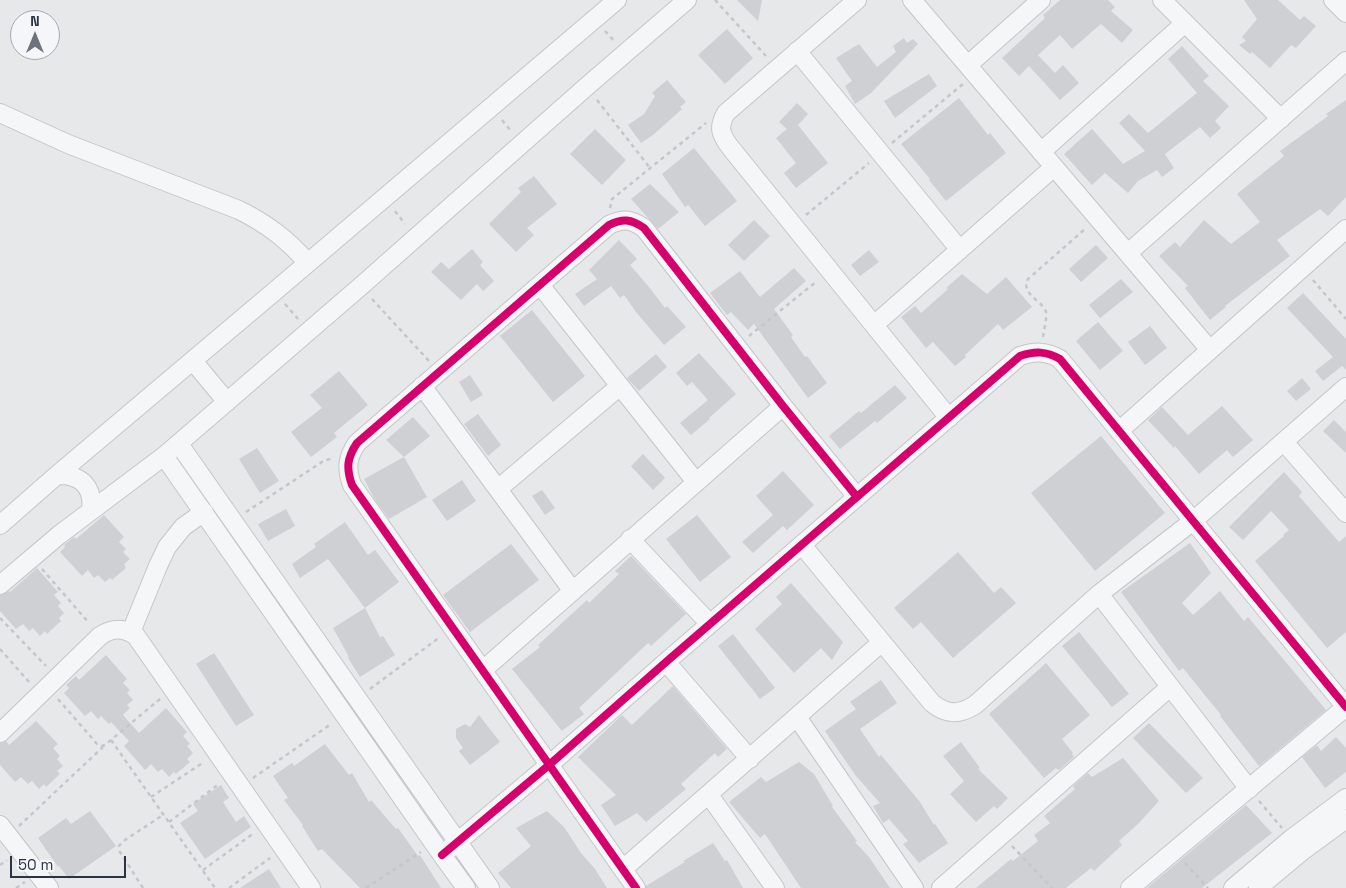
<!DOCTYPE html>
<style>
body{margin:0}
#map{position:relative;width:1346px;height:888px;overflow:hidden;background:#e6e8ea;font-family:"Space Grotesk",sans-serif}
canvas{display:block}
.north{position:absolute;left:10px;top:10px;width:50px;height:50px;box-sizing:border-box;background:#f4f6f9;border:1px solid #a4a8b1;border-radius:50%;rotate:0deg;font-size:14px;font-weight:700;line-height:20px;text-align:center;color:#2b3445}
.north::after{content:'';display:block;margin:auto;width:18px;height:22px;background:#6c737f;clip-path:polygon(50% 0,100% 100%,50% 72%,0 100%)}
.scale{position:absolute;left:10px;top:856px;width:116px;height:22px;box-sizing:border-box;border:2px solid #2b3445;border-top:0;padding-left:6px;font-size:15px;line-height:18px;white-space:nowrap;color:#2b3445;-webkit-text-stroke:4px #f4f6f9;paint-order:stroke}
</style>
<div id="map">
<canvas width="1346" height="888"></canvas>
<div class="north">N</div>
<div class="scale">50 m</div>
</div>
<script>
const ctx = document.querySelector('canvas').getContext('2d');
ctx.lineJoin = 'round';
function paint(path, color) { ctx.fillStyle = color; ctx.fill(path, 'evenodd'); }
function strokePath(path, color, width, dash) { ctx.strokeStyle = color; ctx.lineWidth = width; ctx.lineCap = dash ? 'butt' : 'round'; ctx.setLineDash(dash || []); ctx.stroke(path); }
const building = new Path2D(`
 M737,0H762L758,21Z
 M1060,0H1108L1115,7L1111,11L1133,30L1122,43L1101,24L1072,49L1060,35L1038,55L1055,73L1063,65L1079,83L1060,100L1029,66L1019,76L1002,58L1045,18L1043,15Z
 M1244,0H1278L1300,20L1304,16L1316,26L1296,48L1291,45L1270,68L1252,52L1250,54L1239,45L1246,41L1242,37L1257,19Z
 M727,29L753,58L725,84L698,55Z
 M904,38L907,43L913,39L918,44L871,93L855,104L845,86L852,81L836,58L859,44L877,67L896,52L893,46Z
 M1182,46L1209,76L1203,81L1229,106L1215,121L1221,128L1210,138L1200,127L1165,154L1174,168L1162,177L1157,170L1138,181L1128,193L1105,173L1092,185L1064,154L1092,129L1123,164L1145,151L1119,123L1129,114L1148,133L1197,93L1168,59Z
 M929,74L937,86L895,118L884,101Z
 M667,80L686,102L680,107L682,109L653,135L641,143L628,125L644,114L655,96L652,93Z
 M959,98L988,135L990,133L1006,153L946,201L929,180L930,179L901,144Z
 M1346,100V197L1328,216L1320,209L1277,240L1290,256L1225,306L1226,307L1210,320L1185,288L1188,286L1159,256L1175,242L1180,247L1204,220L1231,244L1260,222L1237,194L1284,156L1280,151L1328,116L1326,114Z
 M797,103L808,114L798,125L828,163L796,188L784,173L796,163L776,138L787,129L779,122Z
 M595,129L626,160L602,185L570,154Z
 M694,148L737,201L705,226L688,205L685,207L662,174Z
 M534,176L557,204L527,228L534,235L516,252L489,224L521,192L518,188Z
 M650,184L679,212L658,229L631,199Z
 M754,220L770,236L744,261L728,245Z
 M619,240L637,259L630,265L649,287L665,308L667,306L686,327L664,345L636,312L624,295L620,298L611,286L584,306L575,294L597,279L589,270Z
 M1096,245L1108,258L1081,282L1069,269Z
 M472,249L483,262L480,265L494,281L483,291L477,284L461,300L431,272L441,262L449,269Z
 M869,250L879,262L860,276L851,265Z
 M794,268L806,281L774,309L793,335L791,337L805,357L807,356L827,383L808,398L754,324L748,330L731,312L727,315L710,293L740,271L760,297Z
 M962,274L987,294L1006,277L1032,307L1003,330L998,324L965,355L966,357L955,366L933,342L926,348L901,317L915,306L921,313L948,289L946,288Z
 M1121,279L1133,292L1100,318L1089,305Z
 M1303,293L1346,339V370L1342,366L1323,381L1315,371L1333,357L1287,308Z
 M532,310L585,376L553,402L500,336Z
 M1098,322L1123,351L1100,370L1076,341Z
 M1150,326L1167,348L1145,365L1128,342Z
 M699,353L736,394L709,418L710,419L691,435L680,423L708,400L692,382L687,386L676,373Z
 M656,354L667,367L639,391L627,378Z
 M339,371L368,405L334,433L337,437L311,457L291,432L322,408L310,395Z
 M470,375L483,395L471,402L459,382Z
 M1302,378L1311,389L1296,401L1287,391Z
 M895,385L907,398L877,423L875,421L840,449L829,436L859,411L861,413Z
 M1222,406L1253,440L1233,457L1227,450L1199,474L1175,446L1174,448L1148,420L1162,407L1188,435Z
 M478,414L501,445L488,456L464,424Z
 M413,417L430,436L404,457L386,440Z
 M1334,420L1346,432V453L1323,431Z
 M1101,436L1165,513L1095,571L1031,493Z
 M257,448L279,481L260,493L239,459Z
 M643,454L665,478L653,490L631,466Z
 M404,457L427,497L389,519L375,500L364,479Z
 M783,471L814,505L787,530L783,526L753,553L742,542L773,515L756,496Z
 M1284,472L1302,492L1299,496L1339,542L1346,536V632L1327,648L1255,561L1284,536L1283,535L1289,530L1271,511L1243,540L1229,527Z
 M462,480L476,501L447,521L432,500Z
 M542,490L555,508L545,515L532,496Z
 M286,509L295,526L268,541L258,524Z
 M104,515L124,537L119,542L126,549L123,552L130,559L124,564L126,568L112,580L110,578L105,582L98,575L94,578L88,570L82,576L60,552L65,547L64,545L74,537L76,539Z
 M697,515L731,557L700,582L666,539Z
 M345,522L368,555L375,550L399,582L365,608L328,559L300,578L292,564L316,547L314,544Z
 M1190,543L1211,573L1182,603L1193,615L1220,591L1244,621L1248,617L1326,710L1259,766L1220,716L1221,715L1183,668L1179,671L1121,592Z
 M511,544L539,580L470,632L443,595Z
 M958,552L994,593L1001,587L1016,603L953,658L921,622L913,629L894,608Z
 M631,556L686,614L651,646L648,643L579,708L584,714L562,731L512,669L540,647L538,645L587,600L589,603L619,574L615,571Z
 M37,568L58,592L54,595L61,603L58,606L64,613L59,618L61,621L47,634L45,631L40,636L33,628L29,631L23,624L16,629L0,611V595H2L9,591L10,592Z
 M791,583L843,642L832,660L821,648L794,673L755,629L782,604L776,597Z
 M365,608L380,637L383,636L395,655L360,677L348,658L349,657L333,628Z
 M1079,632L1129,694L1112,707L1062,646Z
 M733,634L775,688L760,699L718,646Z
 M214,653L254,715L236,726L196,664Z
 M106,655L127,679L123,683L130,690L127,693L133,700L127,705L130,708L123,715L139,733L166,708L187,732L183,736L190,744L187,746L193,753L187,759L190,762L176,774L174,772L169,777L162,769L158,772L151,764L145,770L124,746L129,741L111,722L109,724L101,716L98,719L91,711L85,716L64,693L69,688L66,685L76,676L79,680Z
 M1046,663L1090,715L1062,739L1073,753L1072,754L1074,757L1059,770L1056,768L1044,778L989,714Z
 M881,680L897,703L860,729L879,757L881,755L920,802L934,825L935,824L948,843L919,863L903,844L908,841L889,819L883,823L873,806L880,803L856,776L825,731L856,709L850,702Z
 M673,686L727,749L718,757L715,753L681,784L686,789L646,822L637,813L615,826L601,805L616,795L578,757L622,715L632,725Z
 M479,715L500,742L470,765L459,751L463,748L456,738V729L465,724L470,727Z
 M36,721L58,744L53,748L60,756L57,759L63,766L57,771L60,774L46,787L44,784L39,789L32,781L28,784L21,777L15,782L0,765V743L6,741L9,745Z
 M1149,723L1203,778L1186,793L1133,738Z
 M1336,737L1346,748V772L1325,788L1302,757L1317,745L1321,751Z
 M961,742L980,768L978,769L1008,798L997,809L994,806L976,822L950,794L964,781L943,756Z
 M325,744L349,775L352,773L369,802L371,800L396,829L398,828L418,856L420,855L441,888H360L322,849L318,851L302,826L303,825L284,800L288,798L273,776L292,763L294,766Z
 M1123,758L1159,801L1138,824L1119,841L1122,845L1094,871L1091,868L1066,888H976L1011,859L1013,861L1038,841L1034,835L1050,823L1044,816L1075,789L1073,786L1088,773L1092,777Z
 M799,762L814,774L833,806L832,807L857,841L855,842L869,857L890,888H801L765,834L760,838L729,802L761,777L766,782Z
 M221,785L229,798L223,802L236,822L244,816L251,827L205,859L180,823L198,811L193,804Z
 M1246,805L1272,833L1202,888H1147Z
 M90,811L116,846L69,879L59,866L58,867L38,838L66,818L71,824Z
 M547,811L564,827L581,853L595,869L607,888H511L498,873L531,846L516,828Z
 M713,843L725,861L727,860L743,888H646V886L685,862L683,861Z
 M269,869L281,888H240Z`);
const path = new Path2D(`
 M715,0L766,56
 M605,31L615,42
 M597,100L650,168
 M502,120L511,131
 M892,143L963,84
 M610,208L612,199L706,123
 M395,211L405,224
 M806,215L869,163
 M1313,280L1346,319
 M372,299L429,361
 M285,304L298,319
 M749,336L817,281
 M1043,337C1044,329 1047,319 1046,312C1042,300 1020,294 1028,279L1085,229
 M246,512L325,460L333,459
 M42,569L89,623
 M0,618L46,666
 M0,649L29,682
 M370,689L440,637
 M58,699L97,744L102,746L105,745L160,699
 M111,740L215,888
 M253,778L331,724
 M151,797L204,762
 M1259,801L1282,828
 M169,822L219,784
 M19,826L103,747
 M1012,846L1052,888
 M1185,863L1208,888
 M0,865L7,860
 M203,870L254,833
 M16,888L25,882
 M143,888L120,852L119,846L122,842L163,815
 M229,888L270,858
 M366,888L421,852`);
const minor = new Path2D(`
 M857,0L726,113C718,127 720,134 730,147L949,418
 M912,0L1210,350
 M1162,0L1281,119
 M1333,0L1346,13
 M797,51L960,250
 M968,65L1041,0
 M0,113L68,144L239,210C267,224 287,239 308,263
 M1041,152L1185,23
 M1128,253L1346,61
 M540,285L696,482
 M874,325L1054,167
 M193,361L227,402
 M422,386L572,590
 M1119,431L1346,229
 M1284,442L1346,513
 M179,444L490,888
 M164,456L442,855L466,888
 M57,475C81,474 94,487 91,511
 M498,489L620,386
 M0,525L57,475L275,291L617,0
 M630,539L710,624
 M802,545L932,703C947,715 959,715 975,705L1099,594L1193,521L1346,387
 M0,585L59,535L164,456L361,286L586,87L687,0
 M1099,594L1249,789
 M131,632L158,566L167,547L183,527L204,512
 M666,662L750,759
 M483,670L783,406
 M797,717L914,888
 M0,733L100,636C112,628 123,627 136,636L311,888
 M709,795L775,888
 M0,825L49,888
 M442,855L549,765L666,662L1020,356C1035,351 1046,351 1060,359L1346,707
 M623,869L882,642
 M636,888L352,485C346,468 347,458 357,443L609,225C623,218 631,219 644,228L783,406L857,497
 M941,888L1170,687
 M1130,888L1346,707
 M1233,888L1291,839L1346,798
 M1258,888L1301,852L1346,819`);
const cycleway = new Path2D(`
 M442,855L549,765L666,662L1020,356C1035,351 1046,351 1060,359L1346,707
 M636,888L352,485C346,468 347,458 357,443L609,225C623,218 631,219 644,228L783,406L857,497`);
paint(building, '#ced0d3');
strokePath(minor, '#c4c6c8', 20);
strokePath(path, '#c5c6ca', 2.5, [4, 4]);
strokePath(minor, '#f5f6f7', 18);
strokePath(cycleway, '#d6006c', 8);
</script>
